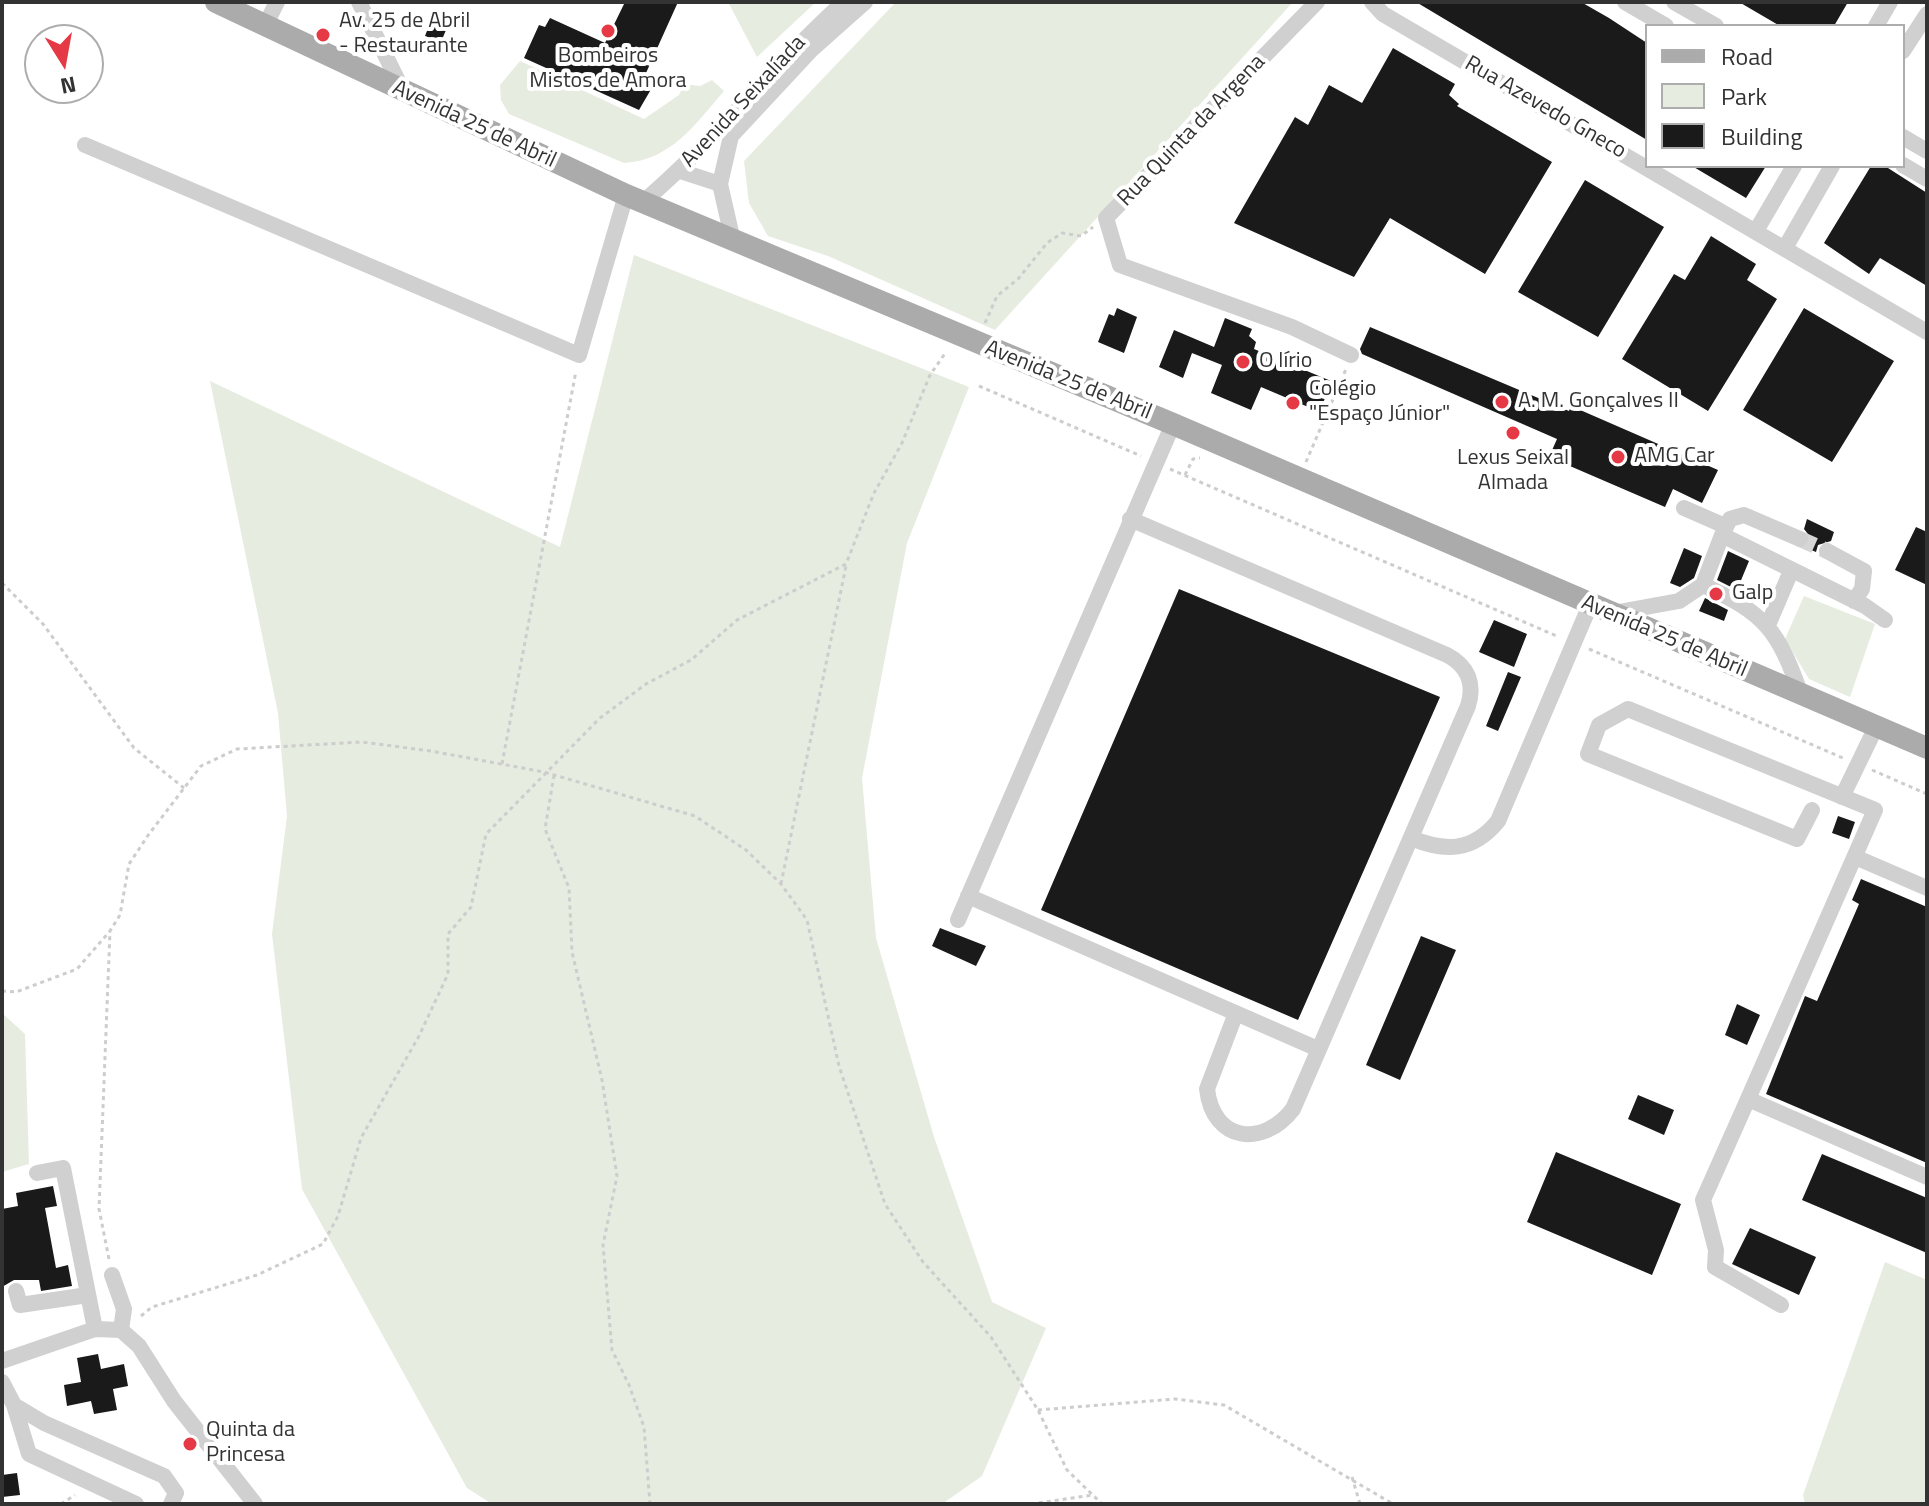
<!DOCTYPE html>
<html>
<head>
<meta charset="utf-8">
<style>
	body { margin:0 }
	#map { position:relative; width:1929px; height:1506px; overflow:hidden; background:#fff; font-family:"Titillium Web",sans-serif }
	canvas { display:block }
	.frame { position:absolute; inset:0; border:4px solid #333; pointer-events:none }
	.legend { position:absolute; left:1645px; top:24px; width:260px; height:144px; box-sizing:border-box; background:#fff; border:2px solid #adadad; margin:0; padding:10px 14px; list-style:none; font-size:24px; color:#333 }
	.legend li { display:flex; align-items:center; gap:16px; height:40px }
	.legend b { width:40px; border:2px solid #adadad }
	.north { position:absolute; left:24px; top:24px; width:80px; height:80px; box-sizing:border-box; background:#fff; border:2px solid #adadad; border-radius:50%; rotate:169deg; font-size:22px; font-weight:700; line-height:32px; text-align:center; color:#333 }
	.north::after { content:''; display:block; margin:auto; width:28px; height:36px; background:#e63946; clip-path:polygon(50% 0,100% 100%,50% 72%,0 100%) }
</style>
</head>
<body>
<div id="map">
<canvas width="1929" height="1506"></canvas>
<div class="frame"></div>
<ul class="legend">
<li><b style="height:10px;background:#ababab"></b>Road</li>
<li><b style="height:22px;background:#e6ecdf"></b>Park</li>
<li><b style="height:22px;background:#1a1a1a"></b>Building</li>
</ul>
<div class="north">N</div>
</div>
<script>
const g = document.querySelector('canvas').getContext('2d');
g.lineJoin = 'round';
function paint(path, color) { g.fillStyle = color; g.fill(path, 'evenodd'); }
function strokePath(path, color, width, dash) { g.strokeStyle = color; g.lineWidth = width; g.lineCap = dash ? 'butt' : 'round'; g.setLineDash(dash || []); g.stroke(path); }
function label(font, color, halo, rows, align = 'center') {
  g.font = font + ' "Titillium Web",sans-serif'; g.lineWidth = 8; g.setLineDash([]); g.textBaseline = 'middle'; g.strokeStyle = halo; g.fillStyle = color; for (const [text, x, y, turn = 0] of rows) {
    g.save(); g.translate(x, y); g.rotate((+turn || 0) * Math.PI / 180); g.textAlign = isNaN(turn) ? turn : align; if (halo) g.strokeText(text, 0, 0); g.fillText(text, 0, 0); g.restore();
  }
}
paint(new Path2D(`
	M728,2h88l-59,55z
	M896,2h397l-298,328 -167,-74 -60,-20 -19,-33 -5,-42z
	M520,61l124,58 35,-24 5,-11 16,2 12,-6 12,11c-29,33 -52,69 -100,72l-115,-49 -8,-14 -1,-15z
	M634,255l335,132 -62,156 -45,235 14,160 58,199 58,165 54,26 -64,148 -40,28h-450l-25,-16 -165,-299 -30,-255 15,-118 -9,-103 -68,-332 350,166z
	M1804,596l71,28 -25,73 -41,-18 -24,-40z
	M2,1013l23,21 4,130 -27,8z
	M1885,1262l42,18v224h-122l-2,-9z`), '#e6ecdf');
paint(new Path2D(`
	M625,2h53l-32,71 11,6 -18,31 -115,-52 15,-33 6,2 5,-9 55,25z
	M1416,2h165l28,16 38,25v97z
	M1739,2h109l-14,24h-54z
	M430,23l16,7 -5,12 -16,-6z
	M1393,48l62,36 -6,11 10,9 -2,2 95,56 -67,112 -95,-56 -36,59 -120,-54 61,-106 13,8 21,-40 33,18z
	M1692,166h74l-20,32z
	M1871,166l17,2 39,25v93l-47,-28 -11,16 -45,-31z
	M1585,180l79,47 -66,110 -80,-45z
	M1711,236l45,28 -9,16 30,19 -69,112 -86,-52 52,-85 11,6z
	M1117,308l20,9 -13,36 -26,-11 11,-28 5,2z
	M1804,308l90,53 -62,101 -89,-52z
	M1225,318l27,11 -3,7 7,6 -2,7 77,32 -11,31 -59,-25 -10,23 -40,-17 11,-28 -30,-12 -9,25 -24,-11 15,-37 40,17z
	M1370,327l199,84 2,-5 147,64 -16,33 -29,-14 -8,18 -116,-50 8,-18 -195,-85 -2,-5z
	M1807,519l27,13 -3,9 -13,4 -2,7 -10,-4 5,-10 -7,-9z
	M1916,527l11,5v53l-32,-15z
	M1684,548l18,8 -8,22 -14,9 -10,-4z
	M1728,551l21,10 -12,29 -20,-10z
	M1179,589l261,108 -142,323 -257,-110z
	M1705,598l23,12 -4,11 -25,-10z
	M1494,620l33,14 -13,33 -35,-15z
	M1508,672l13,5 -23,54 -12,-5z
	M1838,816l17,6 -6,17 -17,-6z
	M1861,879l66,28v256l-161,-69 39,-98 12,5 42,-97 -7,-4z
	M940,928l46,18 -10,20 -44,-20z
	M1421,936l35,14 -56,130 -34,-15z
	M1737,1004l23,11 -13,30 -22,-10z
	M1638,1095l36,15 -10,25 -36,-16z
	M1556,1152l125,52 -29,71 -125,-53z
	M1822,1154l105,44v55l-125,-53z
	M53,1186l4,20 -12,2 11,60 12,-3 4,21 -31,5 -2,-11h-25l-12,7v-78l16,-3 -2,-13z
	M1750,1228l66,29 -17,38 -67,-31z
	M98,1354l3,15 23,-5 4,22 -15,3 4,21 -23,4 -3,-13 -24,5 -3,-21 17,-3 -4,-24z
	M17,1473l3,22 -18,2v-22z`), '#1a1a1a');
strokePath(new Path2D(`
	M1800,539l27,12`), '#d6d6d6', 16, [16, 8]);
strokePath(new Path2D(`
	M985,323l12,-27 21,-17 29,-36 15,-10 19,3 12,-9
	M979,386l162,70
	M1306,462l40,-93
	M1170,469l389,168
	M1185,475l8,-16 7,-1
	M2,583l41,41 91,124 50,40
	M1589,649l254,109
	M502,764l74,-393
	M1872,770l55,24
	M554,775l-9,54 24,59 3,64 30,128 15,96 -14,69 9,105 17,35 15,42 6,77
	M781,884l65,-318
	M2,991l14,1 61,-23 33,-38
	M109,1259l-10,-50 11,-278 10,-16 9,-51 20,-30 52,-68 36,-17 125,-7 69,9 113,21 151,44 51,34 35,34 26,36 32,146 46,138 38,58 68,75 47,73 29,60 35,34
	M141,1316l11,-9 105,-32 66,-31 15,-28 23,-78 58,-102 29,-62v-40l23,-27 15,-73 114,-116 46,-34 45,-24 46,-40 109,-56 28,-71 28,-50 28,-68 16,-23
	M1038,1410l137,-11 49,6 169,99
	M1352,1477l8,27
	M61,1504l14,-9
	M1031,1504l62,-9`), '#cdcdcd', 3, [4, 4]);
strokePath(new Path2D(`
	M359,2l45,91
	M1317,2l-211,216 14,47 172,62 59,28
	M1372,2l11,12 544,318
	M1625,2l41,24
	M1674,2l42,24
	M265,26l12,-24
	M1876,26l14,-24
	M1903,51l24,-37
	M1903,137l24,14
	M85,145l494,210 47,-160
	M1903,165l24,14
	M680,171l40,13
	M643,202c72,-61 130,-137 201,-200
	M1756,231l38,-65
	M733,241l-13,-57 11,-48 80,-86 54,-48
	M1785,248l47,-82
	M1684,508l41,18
	M1130,519l317,136c21,11 28,29 21,51l-175,403c-30,39 -80,33 -86,-20l29,-76
	M1722,535l8,-16 14,-4 56,24
	M1827,551l37,20 -2,18 -8,12
	M1703,585l19,-50 143,71 20,14
	M1613,613l66,-12 24,-16c63,29 75,45 98,110
	M1768,625l23,-54
	M1842,797l34,-70
	M1812,810l-15,29 -209,-85 11,-29 29,-16 247,101 -127,289 179,78
	M1411,838c34,14 62,14 87,-17l92,-216
	M1855,857l72,31
	M968,896l350,153
	M958,920l215,-496
	M1748,1099l-45,101 13,50 -1,17 66,38
	M37,1173l26,-5 32,161
	M112,1275l12,34 -3,21
	M16,1291l4,14 68,-10
	M2,1361l93,-32 26,1 18,16 35,55 81,103
	M2,1382l12,23 15,49 107,50
	M14,1405l30,18 120,53 12,17 -5,11`), '#d0d0d0', 16);
strokePath(new Path2D(`
	M216,2l410,193 547,229 754,324`), '#ababab', 22);
for (const [x, y, r, color] of [
	[608,31,8,"#e63946"],
	[323,35,8,"#e63946"],
	[1243,362,8,"#e63946"],
	[1502,402,8,"#e63946"],
	[1293,403,8,"#e63946"],
	[1513,433,8,"#e63946"],
	[1618,457,8,"#e63946"],
	[1716,594,8,"#e63946"],
	[190,1444,8,"#e63946"]
]) { const dot = new Path2D(); dot.arc(x, y, r, 0, 2 * Math.PI); g.fillStyle = color; g.fill(dot); strokePath(dot, '#fff', 3); }
label('22px', '#333', '#fff', [
	["Av. 25 de Abril",339,22],
	["- Restaurante",339,47],
	["Bombeiros",608,57,"center"],
	["Mistos de Amora",608,82,"center"],
	["O lírio",1259,362],
	["Colégio",1309,390],
	["\"Espaço Júnior\"",1309,415],
	["A. M. Gonçalves II",1518,402],
	["AMG Car",1634,457],
	["Lexus Seixal",1513,459,"center"],
	["Almada",1513,484,"center"],
	["Galp",1732,594],
	["Quinta da",206,1431],
	["Princesa",206,1456]
], 'left');
label('22px', '#333', '#fff', [
	["Avenida Seixalíada",744,102,-47],
	["Rua Azevedo Gneco",1545,108,30],
	["Avenida 25 de Abril",474,125,25],
	["Rua Quinta da Argena",1192,131,-46],
	["Avenida 25 de Abril",1068,381,22],
	["Avenida 25 de Abril",1664,637,23]
]);
</script>
</body>
</html>
